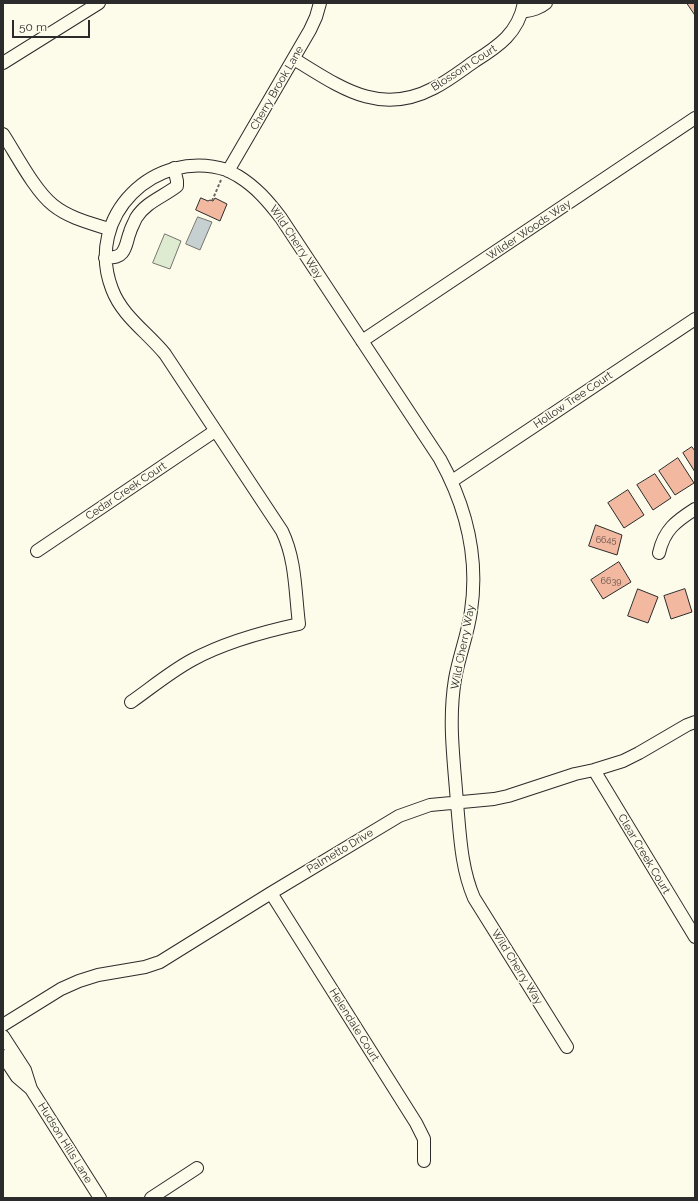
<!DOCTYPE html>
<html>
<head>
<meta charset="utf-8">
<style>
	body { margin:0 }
	#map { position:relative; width:698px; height:1201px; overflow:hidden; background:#fdfbea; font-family:Raleway,sans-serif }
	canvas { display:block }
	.frame { position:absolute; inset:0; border:4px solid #2b2b2b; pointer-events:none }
	.scale { position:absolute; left:12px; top:20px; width:78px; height:18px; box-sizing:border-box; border:2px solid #2b2b2b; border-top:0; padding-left:5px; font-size:12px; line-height:14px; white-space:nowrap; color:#2b2b2b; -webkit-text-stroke:3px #fdfbea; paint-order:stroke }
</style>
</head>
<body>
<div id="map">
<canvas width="698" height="1201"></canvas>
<div class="frame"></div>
<div class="scale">50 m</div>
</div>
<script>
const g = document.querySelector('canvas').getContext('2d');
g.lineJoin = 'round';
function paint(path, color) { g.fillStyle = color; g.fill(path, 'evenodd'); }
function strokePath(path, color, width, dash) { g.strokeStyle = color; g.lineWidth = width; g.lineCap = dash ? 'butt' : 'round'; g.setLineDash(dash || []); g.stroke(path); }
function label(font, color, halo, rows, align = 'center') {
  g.font = font + ' Raleway,sans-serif'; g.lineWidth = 3; g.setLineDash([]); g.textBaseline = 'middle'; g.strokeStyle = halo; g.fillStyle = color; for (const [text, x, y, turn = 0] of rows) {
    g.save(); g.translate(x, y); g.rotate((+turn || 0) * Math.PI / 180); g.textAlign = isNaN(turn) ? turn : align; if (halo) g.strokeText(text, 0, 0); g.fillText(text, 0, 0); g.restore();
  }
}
const green = new Path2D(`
	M165,234l16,7 -11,28 -17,-6z`);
paint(green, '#deebd1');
strokePath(green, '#74746e', 1);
const water = new Path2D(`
	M198,217l14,5 -12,28 -14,-6z`);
paint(water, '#c7d0d0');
strokePath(water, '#74746e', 1);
const building = new Path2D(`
	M687,3h8v12z
	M201,198l7,3 2,-1 3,1 2,-3 12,6 -7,17 -24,-11z
	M692,447l3,4v21l-12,-19z
	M678,458l16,25 -19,12 -16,-24z
	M655,474l16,24 -18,12 -16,-25z
	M628,490l16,25 -20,13 -16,-25z
	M596,525l26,10 -5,20 -28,-9z
	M619,562l12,20 -28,17 -12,-19z
	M638,589l20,8 -10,26 -20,-7z
	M685,589l7,23 -21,7 -7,-23z`);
paint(building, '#f2b8a0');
strokePath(building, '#2b2b2b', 1);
const minor = new Path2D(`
	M522,12c9,-2 17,-3 24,-9
	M294,59c46,28 85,58 140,29 14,-7 28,-18 41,-27 24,-15 43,-28 49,-58
	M3,63l96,-60
	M3,134c13,20 32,57 50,71 16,13 37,18 56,24
	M228,171l82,-141 6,-13 4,-14
	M105,258c7,-1 13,0 17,-5 5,-6 5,-14 8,-21 1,-4 4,-9 6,-14 10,-16 27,-21 41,-32v-5l-3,-13
	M362,341l333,-223
	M452,481l243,-162
	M37,551l178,-120
	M659,553c5,-23 17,-32 36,-44
	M131,702c20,-14 39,-30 61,-42 33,-18 70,-28 107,-36 -4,-32 -3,-64 -17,-93l-117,-177c-18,-22 -43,-38 -53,-65 -28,-73 43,-142 115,-119 4,2 7,4 11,6 18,11 30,25 43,42l159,241c26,47 39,98 31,152 -3,23 -12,45 -16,68 -7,43 -1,81 2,124 3,32 4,65 17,95l93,149
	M594,770l101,167
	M271,893l145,230 8,16v22
	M3,1025l58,-36 18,-8 19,-6 47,-8 15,-5 111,-69 128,-77 31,-11 64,-6 14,-3 67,-22 19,-4 29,-9 16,-8 48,-28 8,-3
	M3,1036l22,34 6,19 69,109
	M3,1056l14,21 14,12
	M151,1198l46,-30`);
strokePath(minor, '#2b2b2b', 14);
strokePath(new Path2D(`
	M212,201l9,-21`), '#6a6964', 2, [3, 2]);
strokePath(minor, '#fdfbea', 12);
label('9px', '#5d4e48', null, [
	["6645",606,540],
	["6639",611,581]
]);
label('11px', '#2b2b2b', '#fdfbea', [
	["Blossom Court",464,68,-33],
	["Cherry Brook Lane",277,88,-60],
	["Wilder Woods Way",529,230,-34],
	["Wild Cherry Way",296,242,56],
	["Hollow Tree Court",573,400,-34],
	["Cedar Creek Court",126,491,-34],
	["Wild Cherry Way",463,647,-79],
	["Palmetto Drive",340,851,-31],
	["Clear Creek Court",644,854,59],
	["Wild Cherry Way",517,967,58],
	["Helendale Court",354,1025,58],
	["Hudson Hills Lane",65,1143,58]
]);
</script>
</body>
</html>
